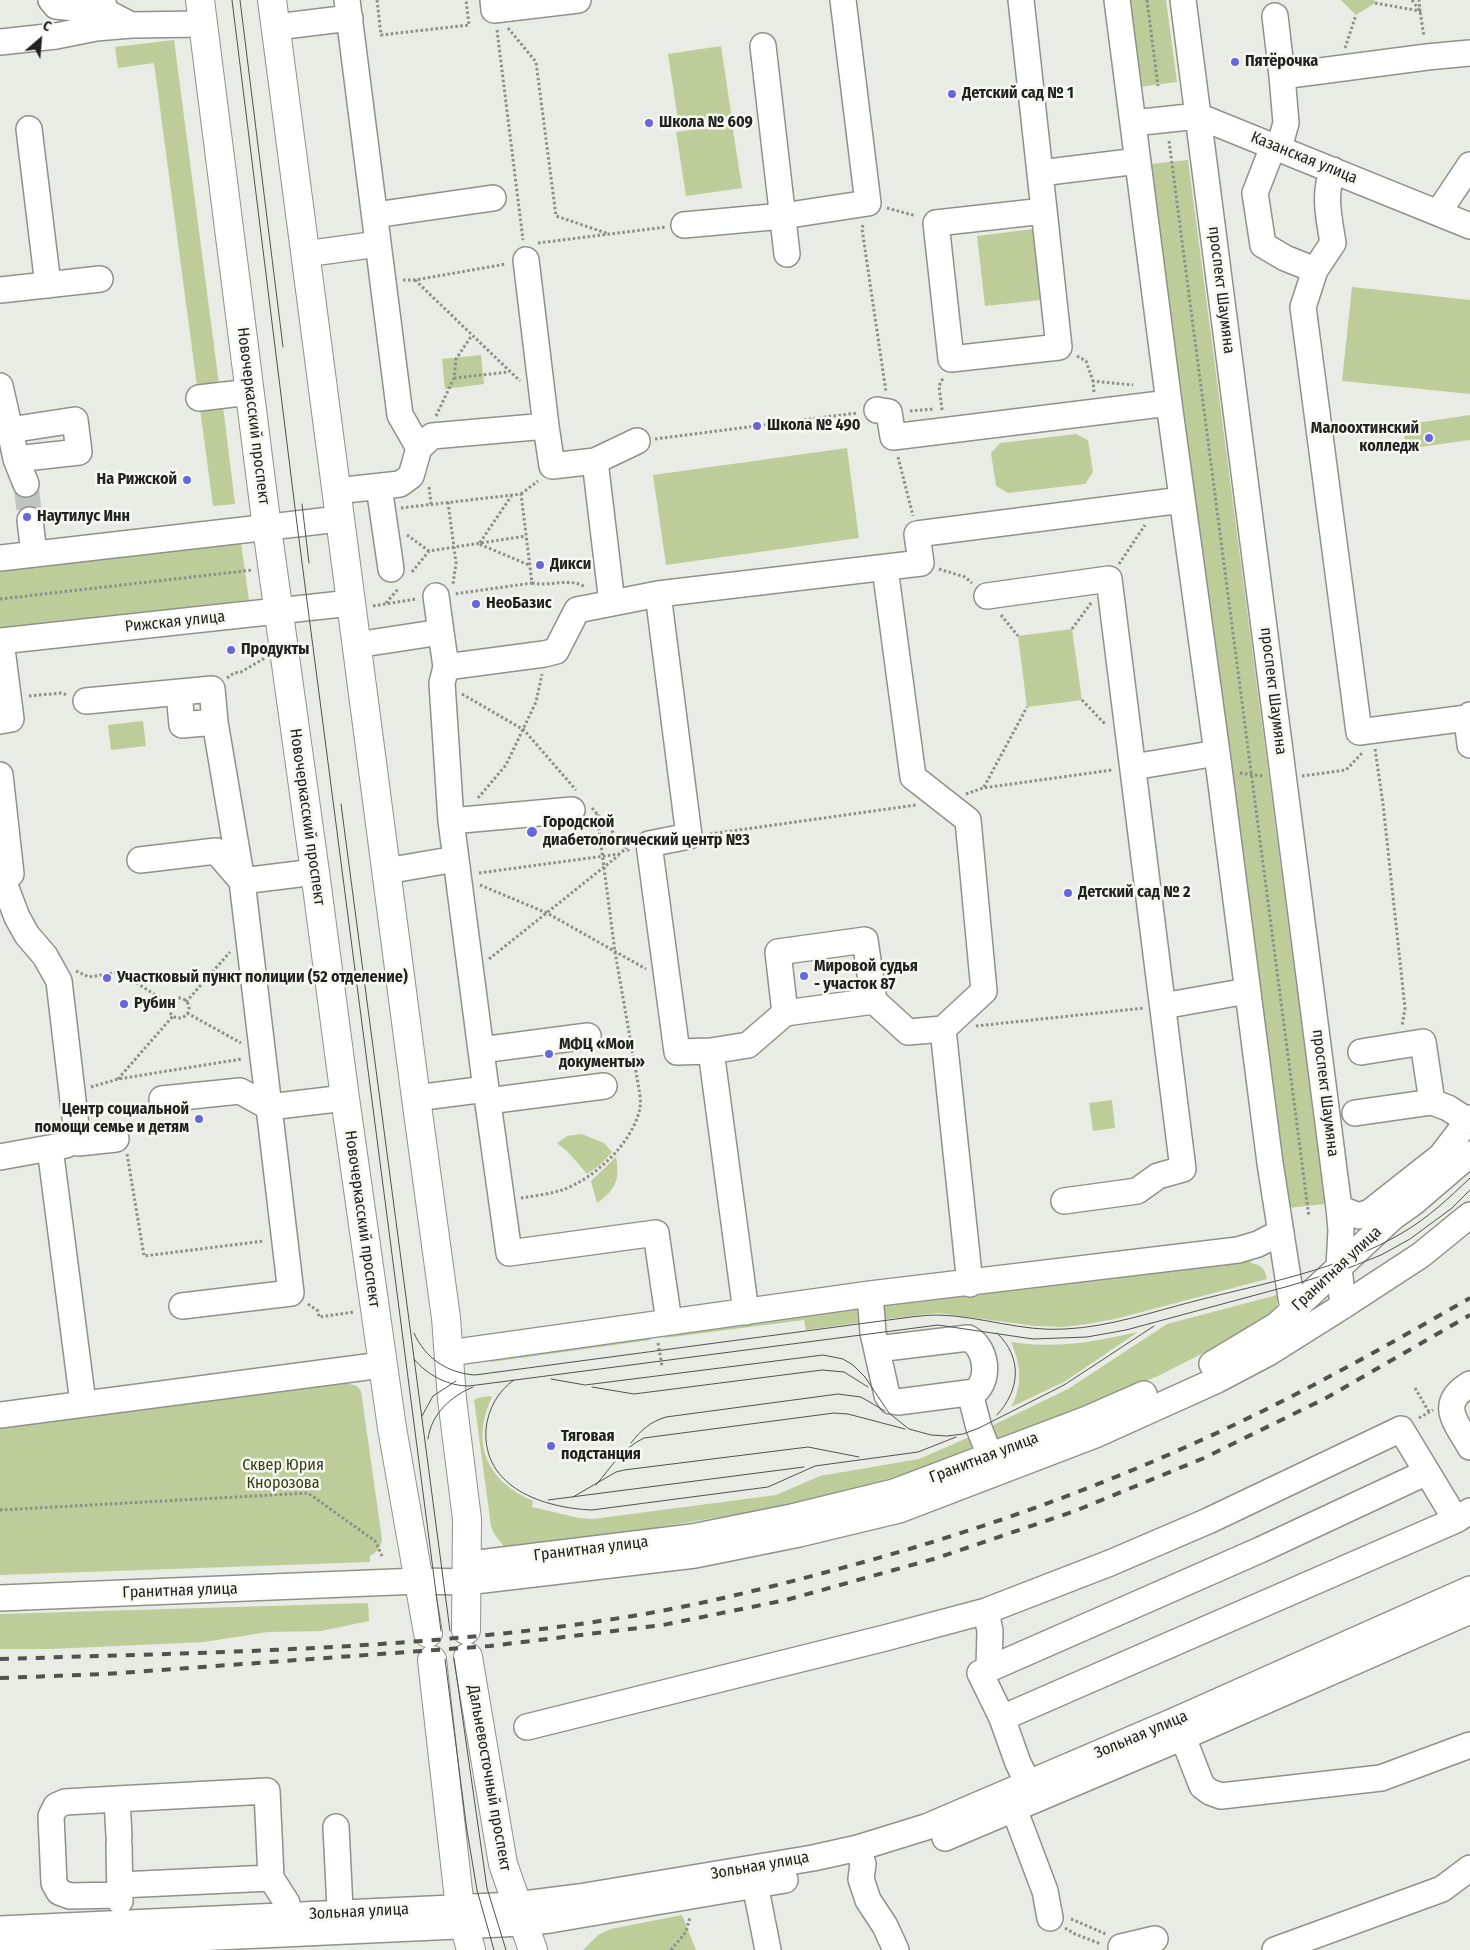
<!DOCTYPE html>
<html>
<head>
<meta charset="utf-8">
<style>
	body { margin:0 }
	#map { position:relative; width:1470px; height:1950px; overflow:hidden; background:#e9ece4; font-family:"Fira Sans Condensed",sans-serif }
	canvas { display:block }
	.north { position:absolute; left:15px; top:15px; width:50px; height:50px; -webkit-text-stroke:4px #f7f9f1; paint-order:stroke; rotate:27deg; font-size:14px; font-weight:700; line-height:20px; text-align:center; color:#21221f }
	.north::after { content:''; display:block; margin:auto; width:18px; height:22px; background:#21221f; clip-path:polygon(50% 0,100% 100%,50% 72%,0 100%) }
</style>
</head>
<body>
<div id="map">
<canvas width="1470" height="1950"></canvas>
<div class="north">С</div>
</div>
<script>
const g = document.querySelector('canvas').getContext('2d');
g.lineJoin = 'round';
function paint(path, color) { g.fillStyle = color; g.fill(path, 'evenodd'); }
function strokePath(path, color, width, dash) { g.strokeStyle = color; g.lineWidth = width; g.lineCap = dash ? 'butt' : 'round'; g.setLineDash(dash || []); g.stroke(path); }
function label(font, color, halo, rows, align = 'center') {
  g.font = font + ' "Fira Sans Condensed",sans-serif'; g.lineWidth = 5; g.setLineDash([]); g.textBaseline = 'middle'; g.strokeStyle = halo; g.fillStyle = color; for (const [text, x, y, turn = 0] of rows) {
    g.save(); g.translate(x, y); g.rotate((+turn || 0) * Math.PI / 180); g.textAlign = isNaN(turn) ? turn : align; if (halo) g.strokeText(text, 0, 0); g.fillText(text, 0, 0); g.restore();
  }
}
paint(new Path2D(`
	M1128,0h38l11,82 -38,5z
	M1341,0h33l1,3 -19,12z
	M174,40l45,344 -22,2 -43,-323 -36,5 -3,-21z
	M721,46l11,73 -53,8 -11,-73z
	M732,124l10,64 -56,8 -10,-64z
	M1188,160l137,1044 -37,4 -137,-1044z
	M1033,229l8,71 -56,6 -8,-70z
	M1352,287l118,13v94l-128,-13z
	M481,355l3,29 -39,5 -3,-30z
	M223,406l12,98 -22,2 -13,-97z
	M1470,415v25l-64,9 -3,-24z
	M1076,434l12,6 5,32 -8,12 -77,9 -12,-7 -5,-33 9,-10z
	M847,448l12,90 -193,27 -13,-90z
	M241,543l8,57 -249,29v-60z
	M1072,629l10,71 -55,7 -9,-71z
	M143,721l3,25 -35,4 -3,-25z
	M1112,1100l3,28 -22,3 -4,-28z
	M582,1134l22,9 8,9 -12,13 -13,9 -19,-22 -11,-9 10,-7z
	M616,1157c4,23 0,32 -19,46l-6,-22z
	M1250,1256l1,7c10,2 14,5 16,16l-152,40 -28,5 -23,3 -29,-1 -97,-13 -59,7 -1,-21z
	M1277,1295v11l-7,13 -112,57 -160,65 -11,-13 81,-39 99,-65z
	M858,1302l6,20 -58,8 -2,-10 -139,18 -2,-10z
	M649,1330l2,10 -160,22 -2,-10z
	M1138,1332l-74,50 -53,25c12,-22 10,-42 0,-65 47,7 81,0 127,-10z
	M345,1376l1,7 11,3 4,5 21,148c-1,9 -5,13 -12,17v6l-370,13v-152z
	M490,1396l2,1c-22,47 -5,84 41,104l-1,6 47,11 14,1 183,-24 44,-19 99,-17 55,-24 1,15c-57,19 -115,40 -174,52 -98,20 -197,33 -296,48 -2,-9 -11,-12 -14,-24l-17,-126 4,-2z
	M368,1603l1,18 -48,10 -53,1 -64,10 -153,7h-51v-35z
	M682,1915l14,35h-113l15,-15 13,-6z`), '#bdcd9a');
strokePath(new Path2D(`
	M26,484l4,36`), '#c1c4bd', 25, [25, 12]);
const minor = new Path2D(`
	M51,0l5,6 48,5
	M103,0l1,11 27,14 72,-1
	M347,0l53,415 19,33
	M493,0l1,10 84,-10
	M1021,0l38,347 -108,12 -15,-136 108,-12
	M1117,0l52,403 48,350 53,410 23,147
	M1183,0l156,1208 2,22 -2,37 4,39
	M1275,16l7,60 145,-19 43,-4
	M276,27l74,-9
	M0,42l56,-6 40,-8 35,-3
	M763,46l24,208
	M1133,123l65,-7 272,110
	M29,129l19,156
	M1279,148l7,-25 -4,-47
	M1269,157l-14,36 8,52 22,13 30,12
	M1333,170c-10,24 -4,48 0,73l-18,27 -12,37 56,425 108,-14 3,-3
	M1040,173l98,-12
	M1438,213l32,-48
	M375,215l118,-17
	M684,225l99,-9 85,-13 -25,-203
	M305,254l73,-10
	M526,260l20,166
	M0,290l100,-11
	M0,386l10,44
	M199,398l51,-6
	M877,410l12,2 4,25 276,-34
	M16,459l-6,-29 65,-10 4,32 -63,7 10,25
	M595,461l42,-20
	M379,487l12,82
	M336,491l64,-7 11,-8 8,-28 13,-12 114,-10 6,40 43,-5 17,142
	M30,520l4,34
	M0,558l339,-39
	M658,594l263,-31 -4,-29 265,-34
	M436,596l5,36
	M987,596l122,-17 74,590 -25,7 -21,15 -73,10
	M0,641l351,-38
	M356,645l85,-13 5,35 98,-13 12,-3 21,-41 81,-16 31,242 -40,8 28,208 34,-1 37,-6 37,-32 -7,-61 87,-12 9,61 34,31 35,-3 41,-38 -16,-171 -55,-43 -28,-209
	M446,667l-4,16 9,138 35,268
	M179,693l3,32 33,-3
	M86,701l126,-12 3,33 27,159
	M1467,718l3,27
	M0,721l11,-2 -10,-78
	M1133,767l84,-14
	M0,775l11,99 -11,2
	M451,821l121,-11
	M140,860l76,-9 26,30
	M386,871l70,-12
	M315,872l-73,9 27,226 76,-9
	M1,875l16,42 10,18 18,21 14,25 19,162 38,-4
	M1163,1006l84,-15
	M785,1013l89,-12
	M943,1029l27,255
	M481,1050l107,-14
	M711,1051l35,261
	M1361,1052l62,-10 9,60
	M416,1098l70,-9 23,164 147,-20 13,89
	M162,1099l78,-8 29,16 22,186 -109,13
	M488,1101l116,-15
	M1355,1113l77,-11 16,6 20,13
	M50,1148l33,255
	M0,1157l66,-12
	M1339,1208l20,8 11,-4 71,-56 29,-38
	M870,1294l3,39 14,62 4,6 7,1 77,-10c16,-14 11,-45 -7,-54l-91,11
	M449,1353l421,-59 368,-44 20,-6 23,-12
	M1212,1364l65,-39 116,-108 21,-15 56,-48
	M1470,1384c-33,20 -14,38 0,63
	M970,1393l9,35 11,28
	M0,1415l382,-50
	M479,1563l213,-26 100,-20 102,-25 193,-73 57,-25
	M0,1598l419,-17 47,1 229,-27 104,-21 100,-24 196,-75 122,-55 53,-28 73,-46 78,-51 49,-40
	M986,1611l4,20 -1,37
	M1002,1718l454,-198 14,-9
	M1177,1722l25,64 8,6 11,4 160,-18 89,-33
	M527,1727l358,-89 101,-27 124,-48 98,-42 193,-92 55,91
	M1005,1794l14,28 26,69 5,27
	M1035,1797l-17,-34 -16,-45 -22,-45 280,-123 167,-78
	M117,1799l-52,3 -9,4 -5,10 3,67 5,9 11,4 50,-1
	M336,1827l5,102
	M119,1836l-2,-37 150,-8 4,87 16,25 3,27
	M945,1838l238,-101 287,-126
	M119,1844l1,57
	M858,1848l5,16 -2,15 7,21 17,26 11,24
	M752,1869l16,81
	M120,1885l151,-7
	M0,1929l516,-24 63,-8 234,-39 45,-10 68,-21 250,-107 294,-131
	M0,1947l522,-24 28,-3 235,-40
	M1121,1947l34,-8
	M1275,1950l167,-61 28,-21`);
const major = new Path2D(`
	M200,0l67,528 48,344 30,226 47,330 36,205
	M272,0l144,1098 30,220 6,81 15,120 -1,111
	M468,1657l35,207 30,86
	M432,1660l28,248 11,42`);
strokePath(minor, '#8f928a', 28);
strokePath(major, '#8f928a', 30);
strokePath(new Path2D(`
	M377,0l4,35 88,-10 -3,-25
	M1147,0l11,86
	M1412,0l8,11 4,26
	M1375,3l45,8 -1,-11
	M508,28l28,34 20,154 53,18
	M497,30l26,210
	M1345,48l11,-33
	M1169,141l140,1076
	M887,208l29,8
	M863,225l-1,4 24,163
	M538,243l128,-16
	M403,280h12l91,-16
	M415,280l105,101
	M1077,356l9,5 7,20
	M454,378l55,-6
	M1094,392l-1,-11 40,4
	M942,410l-3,-24 4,-8
	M910,411l24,-2
	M436,416l18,-38 2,-19 16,-24
	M655,439l202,-26
	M898,457l15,59
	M429,487l2,17
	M521,494l17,-13
	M512,495l-33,49 50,21
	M448,502l8,61 -3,21
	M401,508l120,-14 11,89 -78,11
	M407,535l22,16
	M1119,564l26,-39
	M939,569l26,8 7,6
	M412,572l17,-21 97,-15
	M532,583c19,4 37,-6 53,4
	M0,599l253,-29
	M386,603l12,-14
	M373,606l43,-7
	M1001,615l17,21
	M1072,629l19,-26
	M227,678l7,-5 7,-1 24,-14
	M462,694l62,36 52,60
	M29,696l32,-3 6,2
	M1082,700l24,25
	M1375,749l8,55 22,204 -3,18
	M1240,773l23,3
	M1302,776l44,-6 17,-18
	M984,787l43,-80
	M966,794l17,-6 129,-18
	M478,798l28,-33 30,-63 6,-28
	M592,808l37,43
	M710,834l206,-29
	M479,873l140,-19 8,-6
	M480,885l67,28 99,56
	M489,959l130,-104
	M76,971l13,6 30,-5 51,32
	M169 1008a10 10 0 1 1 20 0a10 10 0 1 1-20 0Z
	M186,1002l44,-50
	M187,1013l54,30
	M976,1026l168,-18
	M118,1079l55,-63
	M91,1087l27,-8 124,-20
	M127,1154l17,102 120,-15
	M521,1198c13,-2 28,-4 41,-8 32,-11 71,-47 78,-82 1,-5 0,-13 -1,-19l-24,-137 -18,-138
	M308,1304l10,7 1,6 35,-5
	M658,1343l4,23
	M1415,1388l14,24
	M1419,1418l14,-8
	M0,1510l308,-17 67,48 8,17
	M1071,1919l35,15
	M1065,1928l10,6 26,10
	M671,1950l15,-18 4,-15`), '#8c8e88', 3, [2.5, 2.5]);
strokePath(minor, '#fff', 25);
strokePath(major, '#fff', 28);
strokePath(new Path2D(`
	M232,0l65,524 144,1107
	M240,0l43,347
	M302,504l7,59
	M341,804l109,827
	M414,1333c11,25 33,40 61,42l436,-58c9,-1 18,-2 27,-2 43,1 84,17 127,14 44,-2 87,-17 130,-28 70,-18 144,-31 207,-68 26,-15 47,-35 68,-55
	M997,1333c26,25 23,57 0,82
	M414,1359c13,16 34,27 55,27l469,-61 95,14 54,-2 39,-7 163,-44 62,-19 30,-12 29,-16 42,-31 18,-18
	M551,1379l34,6 238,-30 20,4 10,6 12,12 24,36 20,16 22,6 16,1 16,-2 16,-6 85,-43 90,-59
	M514,1380c-16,11 -26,29 -28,49 -4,59 58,79 106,81l176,-23 47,-21 103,-14 38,-15
	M592,1387l42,7 188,-24 22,2 24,15
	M422,1416l11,-20 23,-15
	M428,1439c3,-25 23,-43 45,-52
	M631,1443c10,-13 19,-21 35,-26l172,-23 23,3 24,14
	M596,1485c15,-18 27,-37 48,-47l190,-25 14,1 57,15
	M573,1497l43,-25 8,-2 184,-23 51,10
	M548,1500l256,-33
	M454,1658l33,230 19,62
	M445,1659l22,172 10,59 17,60`), '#51524e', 1);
strokePath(new Path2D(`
	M0,1659c219,-7 446,-9 661,-48 63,-12 126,-28 188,-45 119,-32 236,-73 348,-124 94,-42 184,-93 273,-144
	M0,1678l106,-4 384,-28 173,-21 123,-25 151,-42 138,-47 129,-53 122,-60 144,-83`), '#51524e', 4, [9, 9]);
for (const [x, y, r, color] of [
	[1235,62,5,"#6865de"],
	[952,94,5,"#6865de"],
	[649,123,5,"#6865de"],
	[757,426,5,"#6865de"],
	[1429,438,5,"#6865de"],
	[187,480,5,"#6865de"],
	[27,517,5,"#6865de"],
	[540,565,5,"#6865de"],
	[476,604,5,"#6865de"],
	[231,650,5,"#6865de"],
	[532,832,6,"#6865de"],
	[1068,893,5,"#6865de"],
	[804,976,5,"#6865de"],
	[107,978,5,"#6865de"],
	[124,1004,5,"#6865de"],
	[549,1054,5,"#6865de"],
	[199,1119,5,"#6865de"],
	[551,1446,5,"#6865de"]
]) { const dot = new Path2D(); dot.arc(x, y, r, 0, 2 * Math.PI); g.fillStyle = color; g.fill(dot); strokePath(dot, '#f7f9f1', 2); }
label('bold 16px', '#21221f', '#f7f9f1', [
	["Пятёрочка",1245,62],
	["Детский сад № 1",962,94],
	["Школа № 609",659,123],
	["Школа № 490",767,426],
	["Малоохтинский",1419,429,"right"],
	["колледж",1419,447,"right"],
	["На Рижской",177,480,"right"],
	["Наутилус Инн",37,517],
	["Дикси",550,565],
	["НеоБазис",486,604],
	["Продукты",241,650],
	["Городской",543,823],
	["диабетологический центр №3",543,841],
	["Детский сад № 2",1078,893],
	["Мировой судья",814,967],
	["- участок 87",814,985],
	["Участковый пункт полиции (52 отделение)",117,978],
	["Рубин",134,1004],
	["МФЦ «Мои",559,1045],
	["документы»",559,1063],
	["Центр социальной",189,1110,"right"],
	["помощи семье и детям",189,1128,"right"],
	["Тяговая",561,1437],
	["подстанция",561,1455]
], 'left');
label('16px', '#21221f', '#f7f9f1', [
	["Казанская улица",1304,158,22],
	["проспект Шаумяна",1221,290,83],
	["Новочеркасский проспект",253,416,83],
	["Рижская улица",175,622,-6],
	["проспект Шаумяна",1273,691,83],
	["Новочеркасский проспект",307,817,82],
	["проспект Шаумяна",1325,1093,83],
	["Новочеркасский проспект",362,1219,82],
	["Гранитная улица",1337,1269,-43],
	["Гранитная улица",984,1458,-21],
	["Гранитная улица",591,1549,-7],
	["Гранитная улица",180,1591,-2],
	["Зольная улица",1141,1735,-23],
	["Дальневосточный проспект",489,1778,80],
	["Зольная улица",760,1866,-10],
	["Зольная улица",359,1912,-3]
]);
label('16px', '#333e13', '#f7f9f1', [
	["Сквер Юрия",283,1466],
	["Кнорозова",283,1484]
]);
</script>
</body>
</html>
